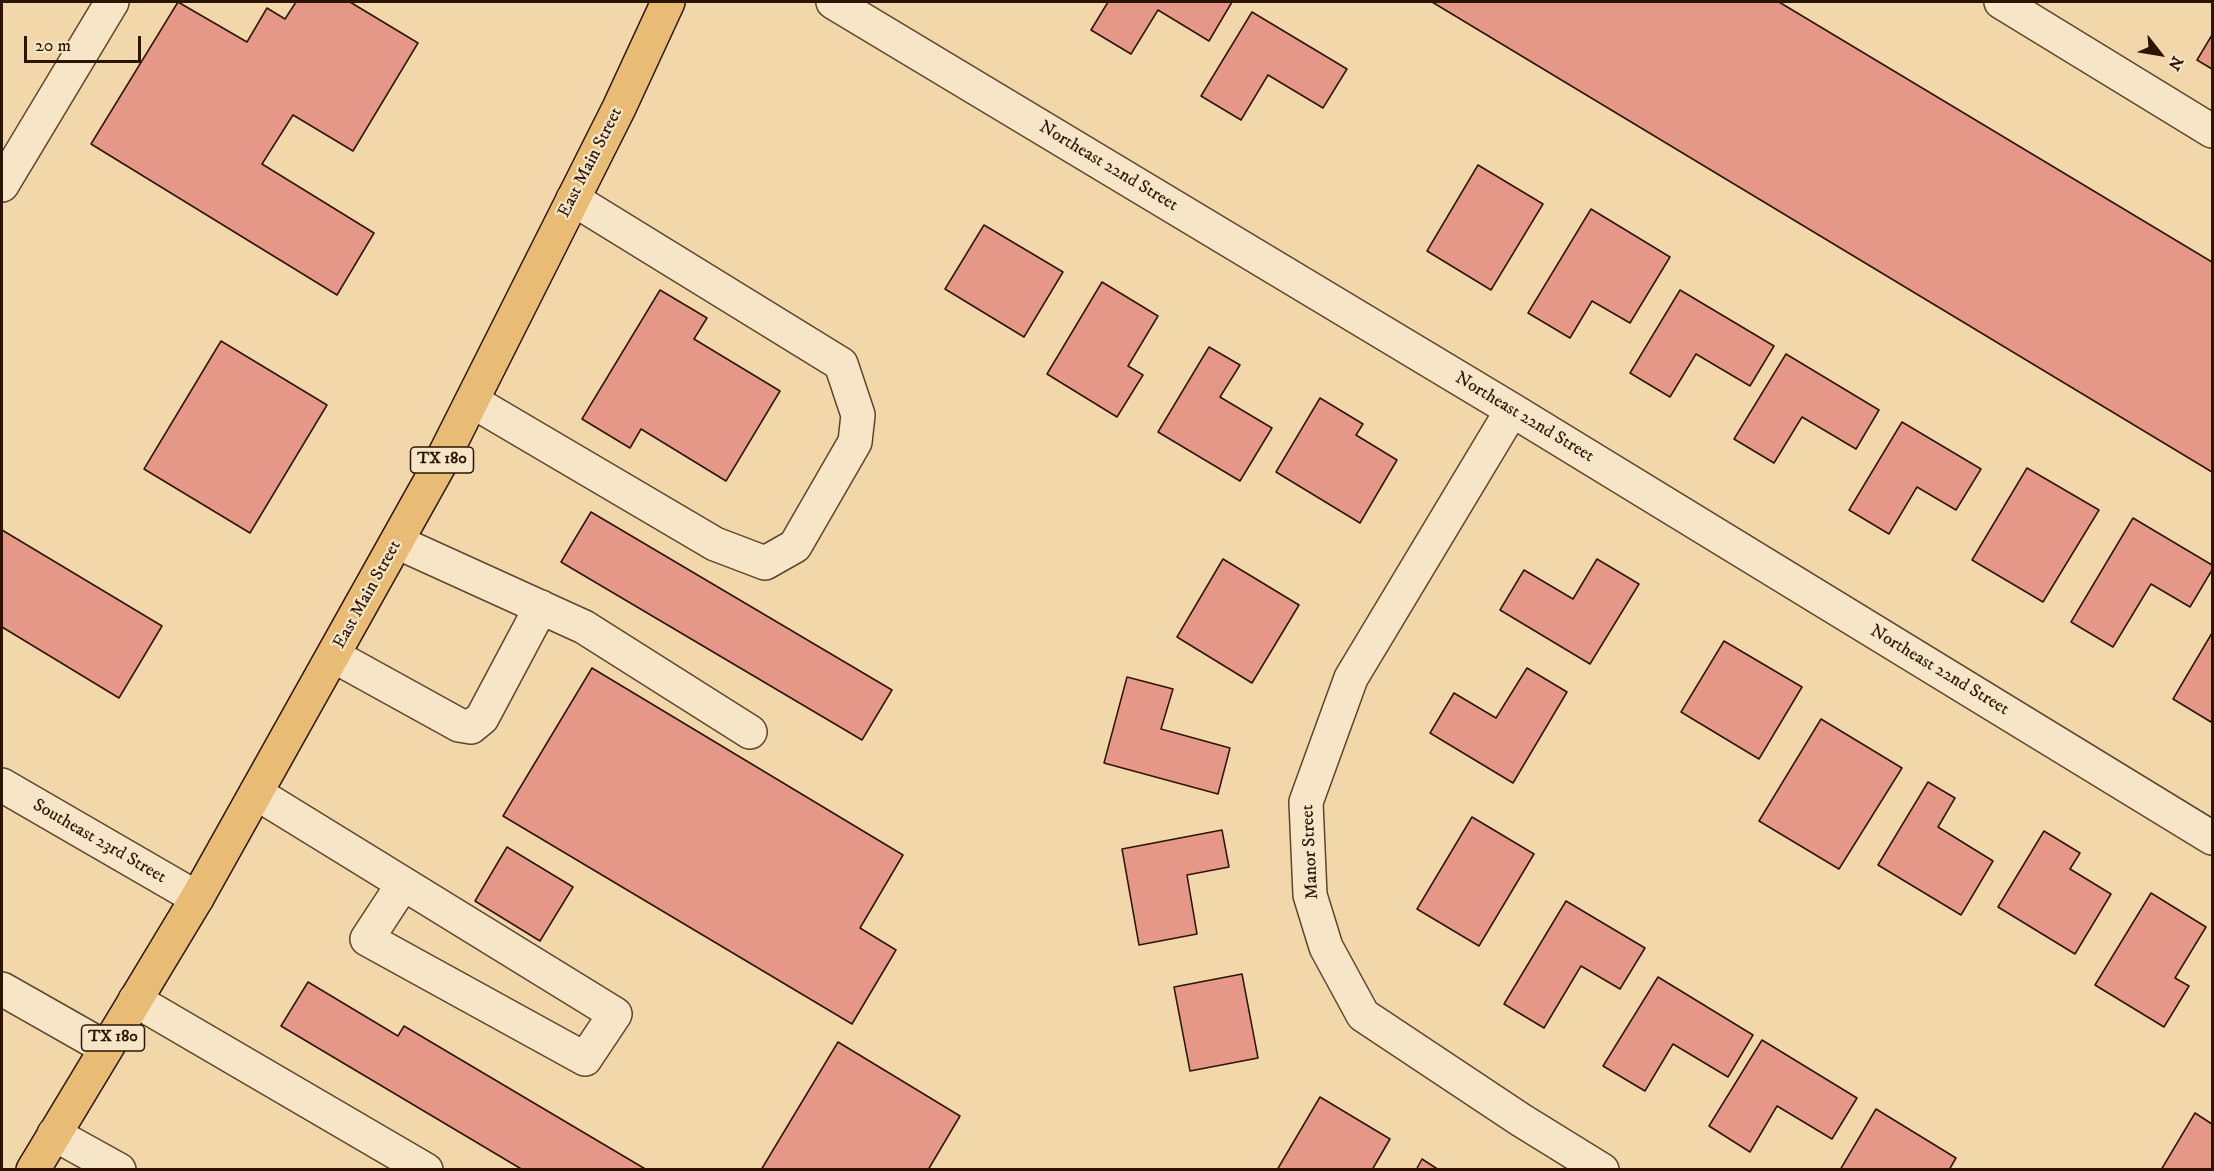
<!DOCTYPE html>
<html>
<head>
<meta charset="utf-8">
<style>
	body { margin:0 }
	#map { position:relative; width:2214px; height:1171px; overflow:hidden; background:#f2d7ab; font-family:"IM FELL DW Pica",serif }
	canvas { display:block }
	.frame { position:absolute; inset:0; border:3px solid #2b1400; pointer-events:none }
	.north { position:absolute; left:2130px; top:24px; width:60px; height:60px; -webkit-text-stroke:4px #f7e5c8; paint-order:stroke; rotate:121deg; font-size:16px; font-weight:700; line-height:24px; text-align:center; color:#2b1400 }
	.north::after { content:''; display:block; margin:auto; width:21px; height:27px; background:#2b1400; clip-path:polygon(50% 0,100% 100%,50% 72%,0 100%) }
	.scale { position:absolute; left:24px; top:36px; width:117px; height:27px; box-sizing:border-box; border:3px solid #2b1400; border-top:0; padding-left:8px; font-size:18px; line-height:21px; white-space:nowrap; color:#2b1400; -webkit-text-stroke:4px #f7e5c8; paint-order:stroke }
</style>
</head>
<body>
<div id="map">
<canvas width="2214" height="1171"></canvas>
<div class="frame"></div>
<div class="north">N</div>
<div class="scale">20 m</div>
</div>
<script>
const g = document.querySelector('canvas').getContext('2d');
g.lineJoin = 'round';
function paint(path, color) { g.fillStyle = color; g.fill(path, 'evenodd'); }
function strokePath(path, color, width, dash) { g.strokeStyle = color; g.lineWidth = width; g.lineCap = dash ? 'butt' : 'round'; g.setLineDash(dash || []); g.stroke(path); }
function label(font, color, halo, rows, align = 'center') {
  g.font = font + ' "IM FELL DW Pica",serif'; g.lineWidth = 4.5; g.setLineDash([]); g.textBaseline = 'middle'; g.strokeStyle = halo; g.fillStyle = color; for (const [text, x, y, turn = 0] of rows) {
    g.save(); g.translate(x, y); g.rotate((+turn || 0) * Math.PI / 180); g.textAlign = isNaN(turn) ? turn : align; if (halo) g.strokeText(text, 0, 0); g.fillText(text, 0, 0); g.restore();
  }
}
const building = new Path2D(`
	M178,2l69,40 20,-34 18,11 11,-17h54l68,41 -65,108 -60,-36 -31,49 112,69 -37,62 -246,-151z
	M1108,2h124l-23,39 -51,-31 -27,44 -40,-24z
	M1432,2h347l433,260v210z
	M1252,12l95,57 -24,39 -55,-33 -27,45 -40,-24z
	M2212,35v34l-15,-9z
	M1478,165l65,39 -52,86 -64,-39z
	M1591,209l79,48 -40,66 -38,-22 -22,37 -42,-25z
	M984,225l79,47 -39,65 -79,-48z
	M1102,282l56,34 -30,50 15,9 -26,42 -70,-43z
	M660,290l47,28 -13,21 86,52 -54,90 -85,-52 -11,19 -48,-29z
	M1680,290l94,56 -24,40 -54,-32 -26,43 -40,-24z
	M221,341l106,64 -77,128 -106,-64z
	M1209,347l31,18 -20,32 52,31 -32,53 -82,-49z
	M1786,354l93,56 -23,39 -54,-32 -28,46 -40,-24z
	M1320,398l43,26 -7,11 41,25 -37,63 -84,-51z
	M1902,422l79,47 -25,41 -39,-23 -28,47 -40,-24z
	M2027,468l72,42 -56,92 -71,-42z
	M591,512l301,178 -30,50 -301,-178z
	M2133,518l79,47v5l-22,37 -39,-23 -38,63 -42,-25z
	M2,530l160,96 -43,72 -117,-71z
	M1223,559l76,46 -47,78 -75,-46z
	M1597,559l42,25 -49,80 -90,-54 24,-40 49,29z
	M2212,633v86l-1,3 -38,-23z
	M1724,641l78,46 -43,72 -78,-47z
	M592,668l311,187 -43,73 36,22 -44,74 -349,-208z
	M1527,668l40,24 -54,91 -83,-50 24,-40 42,25z
	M1127,677l46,12 -12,40 69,19 -12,46 -114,-31z
	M1821,719l81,49 -63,101 -80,-48z
	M1928,782l27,16 -17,29 55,34 -32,54 -83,-50z
	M1472,817l62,37 -55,92 -62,-37z
	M1222,830l7,37 -42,8 10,59 -58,11 -17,-96z
	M2044,831l36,22 -10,16 41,25 -36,60 -77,-47z
	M507,847l66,40 -33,54 -65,-40z
	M2151,893l55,34 -31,51 14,8 -25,41 -69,-42z
	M1566,901l79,47 -25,41 -39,-23 -37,62 -40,-24z
	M1242,974l16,84 -68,13 -16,-84z
	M1658,977l95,58 -25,42 -55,-33 -28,47 -42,-25z
	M308,982l90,54 6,-10 243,144h-124l-242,-144z
	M1762,1040l95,58 -25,41 -55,-33 -27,46 -41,-26z
	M838,1042l122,74 -32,54h-167z
	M1320,1097l70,42 -18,31h-95z
	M1876,1109l80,49 -7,12h-109z
	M2195,1113l17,11v46h-51z
	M1422,1159l17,11h-23z`);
paint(building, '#e59888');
strokePath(building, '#2b1400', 1.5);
const minor = new Path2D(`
	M833,2l679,408 700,428
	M2001,2l211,129
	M2,185l110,-183
	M472,401l243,143 50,19 30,-17 60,-104 3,-27 -17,-51 -268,-165
	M1512,410l-161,268 -45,124 4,93 16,52 37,68 158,105 81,50
	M397,542l187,85 166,105
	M334,656l125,69 12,2 11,-9 59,-111
	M2,785l195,113
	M256,793l359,221 -30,45 -218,-120 36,-55
	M2,989l104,59
	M135,1000l291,170
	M54,1134l65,36`);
const major = new Path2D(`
	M33,1170l164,-272 244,-436 178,-354 49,-106`);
strokePath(minor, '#5d452b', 36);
strokePath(major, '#2b1400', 36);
strokePath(minor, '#f7e5c8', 33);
strokePath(major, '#e9bc76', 33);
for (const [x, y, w] of [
	[442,460,63],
	[113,1038,63]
]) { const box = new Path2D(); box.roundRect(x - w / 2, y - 13, w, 26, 4.5); g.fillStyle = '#f7e5c8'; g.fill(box); strokePath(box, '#2b1400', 1.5); }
label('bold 16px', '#2b1400', null, [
	["TX 180",442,460],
	["TX 180",113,1038]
]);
label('18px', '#2b1400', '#f7e5c8', [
	["East Main Street",591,163,-63],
	["Northeast 22nd Street",1108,167,31],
	["Northeast 22nd Street",1524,418,31],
	["East Main Street",368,595,-61],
	["Northeast 22nd Street",1939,671,31],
	["Southeast 23rd Street",99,842,30],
	["Manor Street",1311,852,-93]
]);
</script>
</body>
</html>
